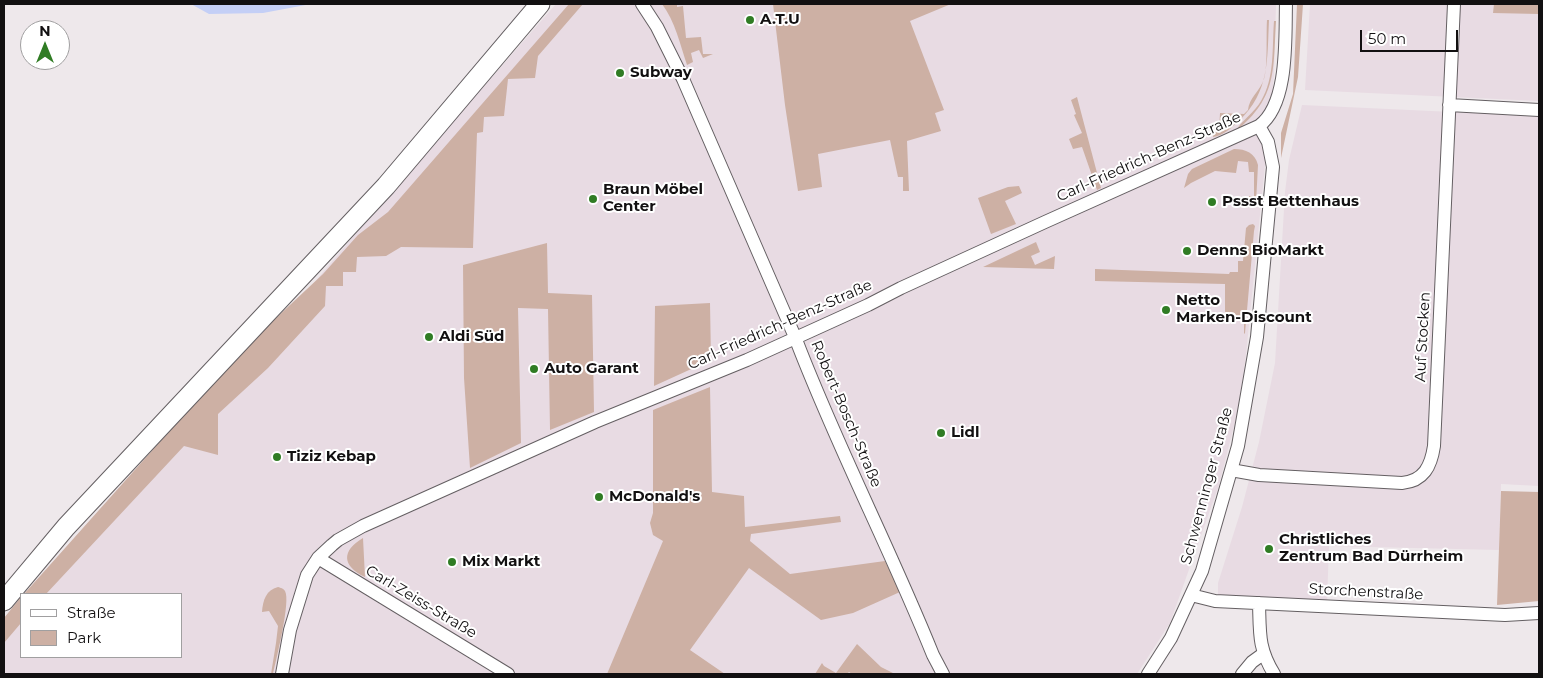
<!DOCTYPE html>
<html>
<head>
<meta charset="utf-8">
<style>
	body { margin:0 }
	#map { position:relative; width:1543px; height:678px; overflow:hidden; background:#eee8eb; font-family:Montserrat,sans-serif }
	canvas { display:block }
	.frame { position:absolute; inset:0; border:5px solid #121011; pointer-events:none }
	.legend { position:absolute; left:20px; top:593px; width:162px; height:65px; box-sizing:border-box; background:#fff; border:1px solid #a09fa0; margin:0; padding:6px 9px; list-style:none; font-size:15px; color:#121011 }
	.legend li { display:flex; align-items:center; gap:10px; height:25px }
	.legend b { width:25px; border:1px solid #a09fa0 }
	.north { position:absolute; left:20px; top:20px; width:50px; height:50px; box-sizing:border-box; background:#fff; border:1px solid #a09fa0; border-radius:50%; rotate:0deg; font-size:14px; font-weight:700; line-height:20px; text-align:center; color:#121011 }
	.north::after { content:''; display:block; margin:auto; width:18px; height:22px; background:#307c24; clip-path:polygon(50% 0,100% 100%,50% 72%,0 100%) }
	.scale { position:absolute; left:1360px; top:30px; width:98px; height:22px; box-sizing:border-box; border:2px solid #121011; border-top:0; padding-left:6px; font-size:15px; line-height:18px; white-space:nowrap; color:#121011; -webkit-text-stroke:4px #fff; paint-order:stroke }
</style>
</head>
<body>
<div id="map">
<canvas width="1543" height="678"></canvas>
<div class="frame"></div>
<ul class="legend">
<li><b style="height:6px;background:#fff"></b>Straße</li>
<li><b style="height:14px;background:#cdb0a4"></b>Park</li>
</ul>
<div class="north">N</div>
<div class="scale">50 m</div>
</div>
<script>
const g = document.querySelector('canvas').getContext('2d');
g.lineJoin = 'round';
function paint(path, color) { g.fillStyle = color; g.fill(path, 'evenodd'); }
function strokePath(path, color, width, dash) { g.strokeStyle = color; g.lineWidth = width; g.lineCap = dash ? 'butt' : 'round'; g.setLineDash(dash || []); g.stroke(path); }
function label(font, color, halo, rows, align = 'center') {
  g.font = font + ' Montserrat,sans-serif'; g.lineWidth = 4; g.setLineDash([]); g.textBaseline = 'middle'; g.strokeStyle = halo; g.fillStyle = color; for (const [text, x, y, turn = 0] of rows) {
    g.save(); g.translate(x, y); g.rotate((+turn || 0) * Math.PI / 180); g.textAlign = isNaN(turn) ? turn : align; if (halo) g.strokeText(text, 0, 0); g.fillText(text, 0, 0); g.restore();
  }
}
paint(new Path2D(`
	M556,4h720l-2,71 -28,280 -8,55 -19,75 -49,138 -33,51h-1133v-36l17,-20v39h160v-63h-138l98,-109 253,-296z
	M1310,4h229v97l-234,-11z
	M1302,105l237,11v370l-38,-2 -2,66 -170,-4 -2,56 -109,-6v-13l24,-76 17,-65 16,-79 10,-171 4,-32z`), '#e8dbe3');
paint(new Path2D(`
	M569,4h14l-45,52 -3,22 -27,1 -4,37 -20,1 -1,15 -6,1 -4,115 -72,-1 -15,9 -29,1 -1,15h-13v14h-17l-1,20 -57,62 -50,46v41l-34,-9 -138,148h-22l150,-168 85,-92 64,-60 35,-39 30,-23z
	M662,4h15v3l6,-1 3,32 15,-1 2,17h10l-10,4 -4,-8 -8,3 2,9 -6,3c-7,-21 -12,-44 -25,-61z
	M773,4h178l-41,17 34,89 -9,3 6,18 -34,10 2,50h-6v-14h-5l-8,-37 -72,14 4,33 -24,4 -13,-86z
	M1297,4h6l-5,73 -17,81v-25l12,-39z
	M1494,4h45v10l-46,-1z
	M1267,20h2c-2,40 1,71 -30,101 -8,7 -16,15 -26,16v-5h6l1,-19 24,1 4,-4c1,-12 12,-19 16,-31 4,-12 2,-44 3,-59z
	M1274,21h2c-3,48 2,76 -40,110 4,-9 19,-19 25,-30 14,-23 11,-54 13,-80z
	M1077,97l24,91 -4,2 -15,-43 -9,2 -4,-10 13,-6 -8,-18 2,-1 -5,-14z
	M1234,149c12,0 21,4 24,16l-2,38 -3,-1 -4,-4v-2h5v-24h-5l-1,-10 -10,-1 -2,12 -21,-2 -24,12 -7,5 4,-14 4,-5z
	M1019,186l3,7 -17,8 11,23 -25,10 -13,-36 30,-11z
	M1253,224l2,2 -1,5 -9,102 -1,1v-14l-19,-1v-35l-130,-3v-12l134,5 1,-2h8v-11h5l3,-33 3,-3z
	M1036,242l4,10 -9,4 4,9 20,-9 -1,13 -71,-2z
	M547,243l1,50 44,2 2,117 -44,18 -2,-121 -30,-1 3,135 -51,25 -6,-90 -1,-113z
	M710,303l1,57 -57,26 1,-80z
	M710,387l2,105 32,4 1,31 95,-11 1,6 -90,12 -1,7 40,33 95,-13 15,31 -47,21 -32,7 -72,-52 -59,82 35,24h-118l56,-133 -10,-6 -3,-12 3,-10v-103z
	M1501,491l38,1v109l-42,4z
	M363,538l2,39c-23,-11 -24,-26 -2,-39z
	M278,587c3,1 5,1 7,4 6,10 -9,69 -12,83h-2l5,-31 2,-17 -9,-15 -7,1c1,-12 4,-22 16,-25z
	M21,597v26l-17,20v-25z
	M857,644l24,23 14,7h-43l-3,-2 -2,2h-32l7,-11 2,3 12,7z`), '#cdb0a4');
paint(new Path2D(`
	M191,4h120l-48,9 -54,1z`), '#c4cff6');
const minor = new Path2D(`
	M642,4l15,23 26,52 112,258c41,108 95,211 138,318l10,19
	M1449,105l90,5
	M1231,470l28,5 143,8c22,-2 29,-17 32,-37l20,-442
	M318,558l190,116
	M1191,595l24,6 290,14 34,-2
	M1259,603c1,30 -1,45 15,71
	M282,674l8,-44 17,-55 11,-17 14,-13 6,-5 25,-14 232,-104 152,-62 121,-55 33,-17 144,-66 214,-96c30,-22 26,-88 27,-122
	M1148,674l23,-36 31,-67 36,-125 19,-109 16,-170 -5,-25 -9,-16
	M1242,674l10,-12 11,-8`);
const primary = new Path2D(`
	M4,601l62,-74 320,-341 154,-182`);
strokePath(minor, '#645f62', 14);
strokePath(primary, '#645f62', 21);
strokePath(minor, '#fff', 12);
strokePath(primary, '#fff', 19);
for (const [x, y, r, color] of [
	[750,20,5,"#307c24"],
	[620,73,5,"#307c24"],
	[593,199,5,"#307c24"],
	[1212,202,5,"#307c24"],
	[1187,251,5,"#307c24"],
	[1166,310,5,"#307c24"],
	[429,337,5,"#307c24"],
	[534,369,5,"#307c24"],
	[941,433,5,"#307c24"],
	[277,457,5,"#307c24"],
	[599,497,5,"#307c24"],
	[1269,549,5,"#307c24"],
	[452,562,5,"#307c24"]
]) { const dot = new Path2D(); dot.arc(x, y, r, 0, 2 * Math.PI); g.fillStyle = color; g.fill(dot); strokePath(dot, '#fff', 2); }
label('bold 15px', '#121011', '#fff', [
	["A.T.U",760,20],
	["Subway",630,73],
	["Braun Möbel",603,190],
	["Center",603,207],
	["Pssst Bettenhaus",1222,202],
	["Denns BioMarkt",1197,251],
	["Netto",1176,301],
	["Marken-Discount",1176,318],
	["Aldi Süd",439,337],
	["Auto Garant",544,369],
	["Lidl",951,433],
	["Tiziz Kebap",287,457],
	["McDonald's",609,497],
	["Christliches",1279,540],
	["Zentrum Bad Dürrheim",1279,557],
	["Mix Markt",462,562]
], 'left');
label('15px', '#121011', '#fff', [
	["Carl-Friedrich-Benz-Straße",1149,157,-24],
	["Carl-Friedrich-Benz-Straße",780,325,-24],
	["Auf Stocken",1423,337,-87],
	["Robert-Bosch-Straße",846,414,67],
	["Schwenninger Straße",1207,486,-75],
	["Storchenstraße",1366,592,3],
	["Carl-Zeiss-Straße",421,602,31]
]);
</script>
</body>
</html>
